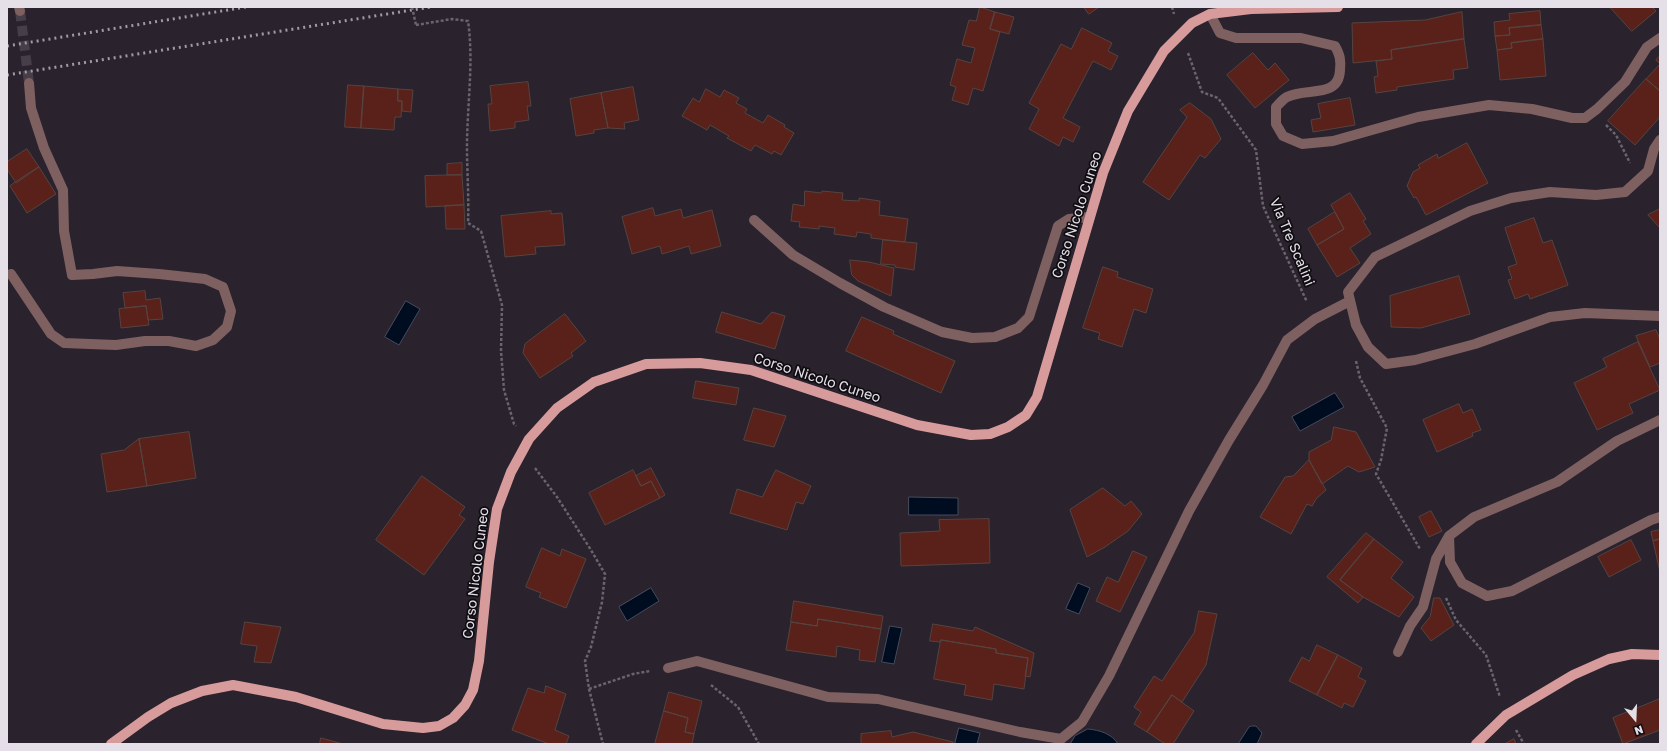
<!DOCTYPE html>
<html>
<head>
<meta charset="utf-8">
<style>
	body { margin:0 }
	#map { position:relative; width:1667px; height:751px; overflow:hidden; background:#2a222d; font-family:"Golos Text",sans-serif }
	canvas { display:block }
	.frame { position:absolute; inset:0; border:8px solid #e5e0e8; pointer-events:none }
	.north { position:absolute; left:1615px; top:699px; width:40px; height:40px; -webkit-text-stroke:3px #100d12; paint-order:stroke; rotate:161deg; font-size:11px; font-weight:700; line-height:16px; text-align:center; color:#e5e0e8 }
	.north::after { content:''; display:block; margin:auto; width:14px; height:18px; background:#e5e0e8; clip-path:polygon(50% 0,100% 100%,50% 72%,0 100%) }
</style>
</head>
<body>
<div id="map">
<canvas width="1667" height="751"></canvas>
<div class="frame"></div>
<div class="north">N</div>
</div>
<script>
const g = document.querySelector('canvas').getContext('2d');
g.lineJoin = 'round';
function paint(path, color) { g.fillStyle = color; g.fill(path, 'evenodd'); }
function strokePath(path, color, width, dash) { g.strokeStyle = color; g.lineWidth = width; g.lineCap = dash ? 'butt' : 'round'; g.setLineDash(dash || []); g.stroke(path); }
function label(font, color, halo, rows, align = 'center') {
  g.font = font + ' "Golos Text",sans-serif'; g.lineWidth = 3.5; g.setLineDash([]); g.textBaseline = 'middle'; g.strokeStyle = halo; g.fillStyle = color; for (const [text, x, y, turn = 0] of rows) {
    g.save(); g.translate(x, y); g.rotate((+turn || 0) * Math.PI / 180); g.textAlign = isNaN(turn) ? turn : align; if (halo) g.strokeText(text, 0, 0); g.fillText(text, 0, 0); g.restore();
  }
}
const water = new Path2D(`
	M406,301l14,8 -21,36 -14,-8z
	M1335,393l9,14 -44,24 -8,-14z
	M909,497l49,1v17h-49z
	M1078,583l12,5 -11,26 -13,-5z
	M651,588l8,13 -32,20 -8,-14z
	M890,626l12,2 -8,36 -12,-2z
	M1252,726h4l6,7 -5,11h-19l11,-17z
	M959,728l21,5 -3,11h-22z
	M1088,729c12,1 24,5 30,15h-48l5,-8z`);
paint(water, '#000c20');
strokePath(water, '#454c5c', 1);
const building = new Path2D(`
	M980,7l15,5 -5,17 10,3 -17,59 -10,-3 -5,17 -16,-5 4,-13 -6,-2 7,-26 14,4 4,-15 -13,-3 7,-25 7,1z
	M1084,7h15l-10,7z
	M1610,7h42l4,4 -24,20z
	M1540,11l1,14 -32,3 1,7 -15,1 -1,-14 16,-2 -1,-6z
	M995,12l19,5 -5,17 -19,-5z
	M1462,12l2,27 -73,11 1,9 -39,4 -1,-40 73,-3z
	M1541,25l2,14 -32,4 1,5 -15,2 -2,-14 15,-1 -1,-7z
	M1082,28l30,15 -4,8 10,5 -7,14 -18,-9 -30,57 17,9 -7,15 -10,-5 -4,9 -30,-17 10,-20 -10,-6 32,-59 10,5z
	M1464,39l4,29 -15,2 1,9 -57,8v3l-21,3 -2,-16 4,-1 -2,-15 16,-2 -1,-9z
	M1543,39l3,37 -46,4 -3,-30 15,-2 -1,-5z
	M1253,53l15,17 7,-7 14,17 -34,28 -28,-33z
	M1660,56v35l-14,-12 14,-15 -4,-4z
	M1646,79l14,12v26l-25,28 -27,-24z
	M528,82l3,24h-4l2,14 -14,2v6l-25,3 -2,-27h4l-2,-18z
	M348,85l16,1 -3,42 -16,-1z
	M364,86l34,3v12h4l-1,16h-6l-1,13 -33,-2z
	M633,87l6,33 -15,3 1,6 -17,-1 -7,-35z
	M398,89l15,1 -2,22 -9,-1v-10h-4z
	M706,89l14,8 4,-7 15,8 -3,5 11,6 -2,4 18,10 5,-8 17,10 -1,2 10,6 -13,22 -7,-4 -2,3 -17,-9 -4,6 -24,-13 2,-2 -19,-11 -3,5 -25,-14 11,-18 6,4z
	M601,93l7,35 -14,2v3l-18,3 -6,-37z
	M1350,98l5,27 -42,7 -2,-12 10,-2 -3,-14z
	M1190,103l21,16 10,20 -16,19 -5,-3 -31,45 -26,-18 44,-65 -7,-7z
	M1467,143l21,40 -62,32 -10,-18 -2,1 -7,-12 6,-14 7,-4 -2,-3 19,-11 1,4z
	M27,149l12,18 -23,16 -9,-14v-7z
	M462,163v12h-15v-11z
	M39,167l17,27 -29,19 -17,-27z
	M462,175l2,30 -38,2 -1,-31z
	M805,191l16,2 1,-2 21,2 -1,7 17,1v-3l21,3 -1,14 29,4 -3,23 -34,-4v-4l-14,-2 -1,5 -22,-3 1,-6 -16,-2v3l-20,-2 1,-5 -9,-1 2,-17 11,2z
	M1350,193l16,26 -3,2 8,13 -21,14 10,15 -23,14 -20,-32 27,-16 -13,-24z
	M464,205l1,24h-19l-1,-23z
	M653,208l2,8 26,-7 2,9 29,-8 9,36 -30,8 -2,-8 -27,8 -2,-8 -28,8 -10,-37z
	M1660,209v19l-12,-13z
	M551,211v3l11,-1 3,32 -30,2 1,7 -31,3 -4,-41z
	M1335,212l9,17 -27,16 -9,-16z
	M1534,218l9,25 9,-3 16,45 -38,14 -2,-5 -13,5 -7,-19 4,-1 -4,-12 9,-3 -12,-36z
	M883,240l34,3 -3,27 -19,-3v-2l-14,-1z
	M850,260l19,2 25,6 -3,28 -33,-15 -6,-6z
	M1103,267l15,5 -1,5 36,12 -7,24 -12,-4 -12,38 -24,-8 2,-6 -17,-5z
	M1459,276l11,38 -49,14 -30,-1 -1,-31z
	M145,291l1,9 14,-2 3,21 -15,1 -2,-14 -21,2 -2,-15z
	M146,306l3,19 -28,3 -2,-19z
	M722,312l39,12 11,-12 13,4 -10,33 -59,-17z
	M565,314l21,27 -15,12 2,3 -33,22 -17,-25 2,-9z
	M862,317l32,14 -1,3 62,27 -14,32 -95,-42z
	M1656,330l4,9v24l-10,4 -14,-31z
	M1638,342l22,48 -31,14 4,9 -36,17 -23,-47 33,-16 -4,-8z
	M696,381l43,7 -3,17 -43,-7z
	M1459,404l4,9 9,-4 9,21 -9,3 1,3 -36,16 -14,-32z
	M754,408l32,8 -12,31 -30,-7z
	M1334,427l22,5 19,35 -16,5 -11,-6 -26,18 -13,-24v-8l22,-12z
	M189,432l7,46 -49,8 -8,-47z
	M139,439l8,47 -40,6 -6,-38 23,-4z
	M1309,460l17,30 -10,9 -4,7 -5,-2 -16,30 -31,-17 25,-40 8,-1z
	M651,468l14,27 -5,3 -9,-17 -10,5 -5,-10z
	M633,470l8,16 10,-5 9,17 -55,27 -16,-32z
	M776,470l35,16 -8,18 -7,-2 -9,28 -57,-17 7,-24 25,8z
	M422,476l43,31 -6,8 6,4 -41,56 -48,-35z
	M1103,488l22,18 6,-5 11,13 -14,17 -23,16 -18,10 -17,-47z
	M1431,511l11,20 -13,6 -10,-20z
	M989,519l1,44 -89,3 -1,-33 40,-2 -1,-11z
	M1660,530v9l-7,2 -2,-9z
	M1366,533l8,6 -34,41 23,17 -5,6 -31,-26z
	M1374,539l29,23 -12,16 23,19 -15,20 -36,-20 -23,-17z
	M1660,539v33l-7,-31z
	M1631,540l10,20 -32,17 -11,-20z
	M542,548l18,8 2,-7 24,10 -20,49 -27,-11 2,-4 -15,-6z
	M1133,551l14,6 -27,55 -24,-11 11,-24 11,5z
	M1434,598h6l14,27 -23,16 -10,-13 9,-11z
	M794,601l89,15 -2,13 -63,-10 -1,7 -26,-4z
	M1199,611l18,3 -11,51 -24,37 -10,-7 -25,37 -13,-8 7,-12 -7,-5 20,-31 8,5 32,-48z
	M818,619l63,10 -6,33 -16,-2 1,-10 -23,-4 -1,11 -50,-7 5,-28 26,4z
	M245,622l36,5 -10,36 -17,-1 3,-16 -16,-2z
	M933,624l40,7 2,-4 59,26 -4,24 -5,-1 3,-18 -32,-5v-4l-55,-9 -1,2 -10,-1z
	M941,640l55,9v4l32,5 -4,31 -30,-5 -2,16 -28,-5 2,-10 -32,-6z
	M1317,645l21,10 -21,40 -28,-14 13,-24 7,4z
	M1338,655l24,13 -4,9 8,4 -13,26 -9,-4 -2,5 -25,-13z
	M546,686l20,8 -11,36 14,6 -3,8h-17l-37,-14 16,-42 16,5z
	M669,692l33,9 -8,33 -9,-2 3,-14 -24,-7z
	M1172,695l22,16 -21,33h-8l-18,-12z
	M1660,699v31l-37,14 -10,-26z
	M664,711l24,7 -3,14 9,2 -2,10h-37z
	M891,731l1,6 21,-5 40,10v2h-92v-10z
	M321,738l22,6h-23z
	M1514,739l2,5h-11z`);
paint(building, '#5a211a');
strokePath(building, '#554441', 1);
strokePath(new Path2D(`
	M20,11l9,72`), '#463e49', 10, [10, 5]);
strokePath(new Path2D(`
	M1172,7l2,7
	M416,25l36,-6 16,2c6,41 -1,84 -1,126 0,25 2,50 1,76l13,8 21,74 -1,46 3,39 10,34 2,2
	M1188,53l14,39 16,6 38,52 7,56 44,96
	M1606,125l10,10 14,28
	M1356,361l4,17 27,50 -6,32 -5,14 44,75
	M535,468l22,29 34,53 14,24 -3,28 -11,45 -6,14 4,28 14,55
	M1446,598l10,22 30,35 14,42
	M711,685l27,22 21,37
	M589,689l44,-15 17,-3
	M1516,730l8,14`), '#6a646d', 2.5, [3, 2]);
strokePath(new Path2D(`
	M19,7l1,4
	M1210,14l10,19 16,5h65l34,8c5,9 6,14 5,24 -1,29 -34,17 -53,27 -4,2 -8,7 -11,10v17l7,12 19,8 31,-3 85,-24 71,-12 43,4 40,9h13l12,-9 28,-27 22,-35 13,-9
	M1660,140l-6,9 -6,22 -23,21 -29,3 -46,-3 -39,6 -41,13 -95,46 -27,35 8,33 12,22 18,17 29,-4 60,-16 75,-27 35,-4 75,3
	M754,220l39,35 47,28 44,24 58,25 30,6 23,-1 23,-9 11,-11 29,-91 11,-7 20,-2
	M11,274l40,60 13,9 52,2 29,-4h24l27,5 17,-6 14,-13 4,-16 -8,-24 -18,-8 -46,-5 -42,-3 -24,3 -21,1 -8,-44 -1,-41 -19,-42 -13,-40 -2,-25
	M1660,420l-43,21 -60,41 -83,35 -25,19 1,26 12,21 25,13 25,-5 139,-71 9,-3
	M1398,652l12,-26 13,-19 13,-48 13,-23
	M668,668l29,-7 131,36 50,2 142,33 41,7 21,-17 27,-46 80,-165 40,-71 34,-55 24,-45 28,-21 35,-18`), '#7e6061', 10);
strokePath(new Path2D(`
	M111,744l37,-27 23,-14 31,-12 31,-6 63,12 87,27 40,4 16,-2 14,-8 12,-13 8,-15 6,-29 10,-99 8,-53 14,-37 18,-33 28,-31 37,-26 52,-18 54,-1 51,7 166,55 54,10 19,-1 18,-7 18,-12 11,-18 66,-224 25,-62 36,-60 28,-28 18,-9 41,-5 87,-2
	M1476,744l30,-29 67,-40 36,-16 23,-5 28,1`), '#d89b9c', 10);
strokePath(new Path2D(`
	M7,46l239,-39
	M7,75l424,-68`), '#a09aa3', 3, [2, 4]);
strokePath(new Path2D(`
	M412,7l4,18`), '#6a646d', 2.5, [3, 2]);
label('14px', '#e5e0e8', '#100d12', [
	["Corso Nicolo Cuneo",1077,215,-72],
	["Via Tre Scalini",1292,242,67],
	["Corso Nicolo Cuneo",817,378,18],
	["Corso Nicolo Cuneo",476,573,-83]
]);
</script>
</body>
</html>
